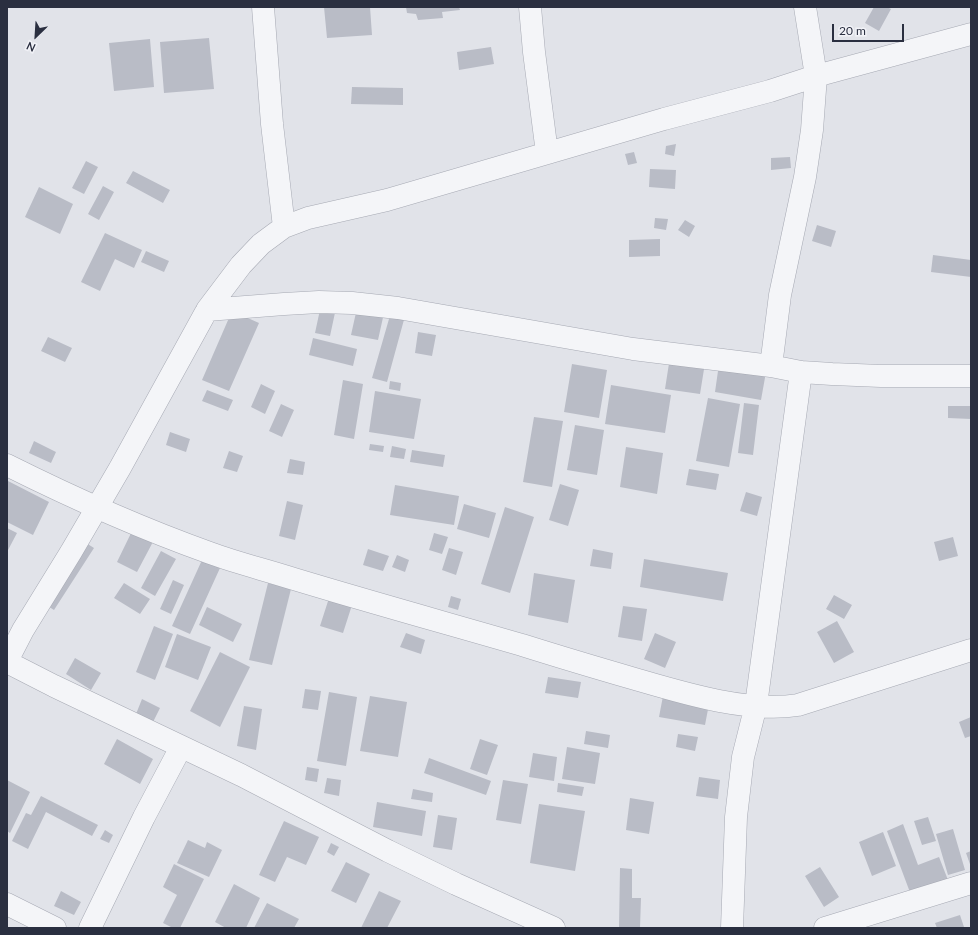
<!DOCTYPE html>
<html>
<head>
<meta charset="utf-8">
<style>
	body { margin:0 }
	#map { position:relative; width:978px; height:935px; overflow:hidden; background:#e1e3e9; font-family:Lato,sans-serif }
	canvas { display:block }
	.frame { position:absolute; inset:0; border:8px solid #2a2f40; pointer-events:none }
	.north { position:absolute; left:16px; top:16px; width:40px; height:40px; -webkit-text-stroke:3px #f1f2f7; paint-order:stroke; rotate:205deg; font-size:11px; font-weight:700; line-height:16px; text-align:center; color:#2a2f40 }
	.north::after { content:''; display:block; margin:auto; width:14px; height:18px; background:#2a2f40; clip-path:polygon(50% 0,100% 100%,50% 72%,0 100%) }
	.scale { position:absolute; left:832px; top:24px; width:72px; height:18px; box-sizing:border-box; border:2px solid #2a2f40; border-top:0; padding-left:5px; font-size:12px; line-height:14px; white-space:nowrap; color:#2a2f40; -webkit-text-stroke:3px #f1f2f7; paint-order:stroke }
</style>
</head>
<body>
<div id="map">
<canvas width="978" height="935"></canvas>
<div class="frame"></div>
<div class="north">N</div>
<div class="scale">20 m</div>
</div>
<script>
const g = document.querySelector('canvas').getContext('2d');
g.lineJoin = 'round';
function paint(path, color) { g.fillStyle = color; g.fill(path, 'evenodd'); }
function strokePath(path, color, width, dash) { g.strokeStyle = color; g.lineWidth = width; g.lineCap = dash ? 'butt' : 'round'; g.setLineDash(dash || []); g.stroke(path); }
paint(new Path2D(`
	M324,7h46l2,28 -45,3z
	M406,7h53l1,3 -18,2 1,6 -25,2 -2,-6 -9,-1z
	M874,7h13l4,2 -12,22 -14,-8z
	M209,38l5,51 -50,4 -4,-51z
	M150,39l4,48 -40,4 -5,-48z
	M491,47l3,17 -35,6 -2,-18z
	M352,87l51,1v17l-52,-1z
	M676,144l-2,12 -9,-2 1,-8z
	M634,152l3,11 -9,2 -3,-11z
	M790,157l1,11 -20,2v-12z
	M86,161l12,6 -14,27 -12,-6z
	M650,169l26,1 -1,19 -26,-2z
	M133,171l37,19 -7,13 -37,-20z
	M103,186l11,6 -15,28 -11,-6z
	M39,187l34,17 -13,30 -35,-17z
	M655,218l13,1 -2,11 -12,-2z
	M685,220l10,6 -6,11 -11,-7z
	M817,225l19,6 -5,16 -19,-6z
	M105,233l37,17 -8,18 -19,-9 -15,32 -19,-9z
	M660,239v17l-31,1v-17z
	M146,251l23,10 -5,11 -23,-10z
	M933,255l38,5v17l-40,-5z
	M321,305l15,3 -6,28 -15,-3z
	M357,308l27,5 -6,27 -27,-5z
	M232,311l27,12 -30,68 -27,-11z
	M391,312l14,4 -18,66 -15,-4z
	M418,332l18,3 -4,21 -17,-3z
	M48,337l24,11 -7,14 -24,-11z
	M313,338l44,11 -4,17 -44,-11z
	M670,357l35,6 -5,31 -35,-5z
	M572,364l35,6 -8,48 -35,-6z
	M719,364l47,8 -5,28 -46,-8z
	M343,380l20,4 -9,55 -20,-4z
	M390,381l11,2 -1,8 -11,-2z
	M261,384l14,7 -10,23 -14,-7z
	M611,385l60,10 -6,38 -60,-9z
	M207,390l26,10 -5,11 -26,-10z
	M375,391l46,8 -7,40 -45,-7z
	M708,398l32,6 -11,63 -33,-6z
	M744,403l15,2 -6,50 -15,-2z
	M281,404l13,6 -12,27 -13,-6z
	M948,406h23v13l-23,-1z
	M534,417l29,4 -11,66 -29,-5z
	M575,425l29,5 -7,45 -30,-5z
	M170,432l20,7 -4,13 -20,-7z
	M34,441l22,11 -5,11 -22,-10z
	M370,444l14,2 -1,6 -14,-2z
	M392,446l14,3 -2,10 -14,-2z
	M626,447l37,6 -6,41 -37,-7z
	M412,450l33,5 -2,12 -33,-5z
	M229,451l14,5 -6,16 -14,-4z
	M290,459l15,3 -2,13 -16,-2z
	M689,469l30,5 -3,16 -30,-5z
	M8,481l41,21 -16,33 -26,-13z
	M560,484l19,6 -11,36 -19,-6z
	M395,485l64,11 -5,29 -64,-10z
	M746,492l16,5 -5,19 -17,-5z
	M287,501l16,4 -8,35 -16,-4z
	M464,504l32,9 -7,25 -32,-9z
	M505,507l29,10 -24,76 -29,-9z
	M134,527l21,11 -18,34 -20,-10z
	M7,528l10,5 -10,19z
	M434,533l14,4 -6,17 -13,-4z
	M953,537l5,19 -19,5 -5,-19z
	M83,541l11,7 -40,62 -11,-7z
	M449,548l14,4 -7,23 -14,-5z
	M368,549l21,7 -6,15 -20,-6z
	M593,549l20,4 -2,16 -21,-3z
	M161,551l15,8 -21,37 -14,-8z
	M397,555l12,5 -4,12 -13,-5z
	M644,559l84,14 -5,28 -83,-14z
	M202,560l18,8 -30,66 -18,-8z
	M534,573l41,7 -7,43 -40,-8z
	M173,580l11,5 -13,29 -11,-5z
	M124,583l26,16 -10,15 -26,-16z
	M268,583l23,6 -19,76 -23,-5z
	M834,595l18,10 -8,14 -18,-10z
	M451,596l10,3 -3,11 -10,-3z
	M329,598l23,7 -9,28 -23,-7z
	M623,606l24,3 -5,32 -24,-4z
	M207,607l35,17 -9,18 -34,-17z
	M837,621l17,31 -20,11 -17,-31z
	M154,626l19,8 -18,46 -19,-8z
	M406,633l19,7 -4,14 -21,-7z
	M655,633l21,9 -11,26 -21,-9z
	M177,634l34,13 -13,33 -33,-13z
	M220,652l30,15 -30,60 -30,-16z
	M75,658l26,15 -10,17 -25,-16z
	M548,677l33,5 -3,16 -33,-5z
	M305,689l16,2 -3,19 -16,-2z
	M329,692l28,5 -11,69 -29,-5z
	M370,696l37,6 -9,55 -38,-6z
	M663,696l46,8 -4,21 -46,-8z
	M142,699l18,9 -7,14 -17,-8z
	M244,706l18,3 -6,41 -19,-4z
	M971,717v19l-6,2 -6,-16z
	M586,731l24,4 -2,13 -24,-4z
	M678,734l20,3 -3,14 -19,-4z
	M117,739l36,20 -13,25 -36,-20z
	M480,739l18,6 -11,30 -17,-6z
	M567,747l33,6 -5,31 -33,-5z
	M533,753l24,4 -3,24 -25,-4z
	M429,758l62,23 -5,14 -62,-22z
	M307,767l12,2 -2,13 -12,-2z
	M699,777l21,3 -2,19 -22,-3z
	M327,778l14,2 -2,16 -15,-3z
	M7,780l23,12 -20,41 -3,-2z
	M503,780l25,4 -7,40 -25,-4z
	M558,783l26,4 -2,9 -25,-4z
	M413,789l20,4 -1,9 -21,-3z
	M41,796l57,29 -6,11 -46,-24 -18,37 -16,-8 14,-28 5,2z
	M630,798l24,4 -5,32 -23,-4z
	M377,802l49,9 -4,25 -49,-9z
	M539,804l46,7 -10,60 -45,-8z
	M438,815l19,3 -5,32 -19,-3z
	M928,817l8,24 -14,4 -8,-24z
	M284,821l35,16 -13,28 -19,-8 -12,25 -16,-7z
	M903,824l15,41 21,-8 9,23 -37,15 -24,-64z
	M953,829l12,41 -17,5 -12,-41z
	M105,830l8,5 -4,8 -9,-4z
	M883,832l13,34 -24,10 -13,-34z
	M188,840l17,8 2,-6 15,8 -13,27 -32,-14z
	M331,843l8,4 -5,9 -7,-4z
	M971,851v16l-5,-14z
	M346,862l24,12 -14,29 -25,-12z
	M174,864l30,15 -24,49h-7l-10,-5 14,-28 -14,-8z
	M820,867l19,30 -15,10 -19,-31z
	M620,868l12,1v29h9l-1,30h-21z
	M234,884l26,14 -14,30h-20l-11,-6z
	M61,891l20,11 -7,13 -20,-9z
	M379,891l22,10 -14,27h-26z
	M267,903l32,16 -5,9h-40z
	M960,915l4,12 -27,1 -2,-5z`), '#b9bcc6');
const minor = new Path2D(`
	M263,7l9,117 12,103
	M530,7l4,45 13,101
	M805,7l11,69 155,-42
	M207,310l77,-6 35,-2 33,1 46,5 235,41 138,17 30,6 31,2 49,2h90
	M7,465c66,33 133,63 203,88 27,10 56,17 84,26 76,23 152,44 228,66 38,12 75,23 113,34 48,14 113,34 163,26l173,-55
	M7,661l16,-31 48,-78 49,-84 87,-158 34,-45 20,-21 23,-17 24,-9 79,-18 277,-81 106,-28 46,-15 -4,54 -7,47 -25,118 -9,71
	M7,662l47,24 187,89 147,76 68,33 98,44
	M7,904l48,24
	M90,928l54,-111 37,-70
	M732,928l4,-111 7,-60 13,-52 45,-333
	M825,928l146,-45`);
strokePath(minor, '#a6a9b3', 23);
strokePath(minor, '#f4f5f8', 22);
</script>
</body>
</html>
